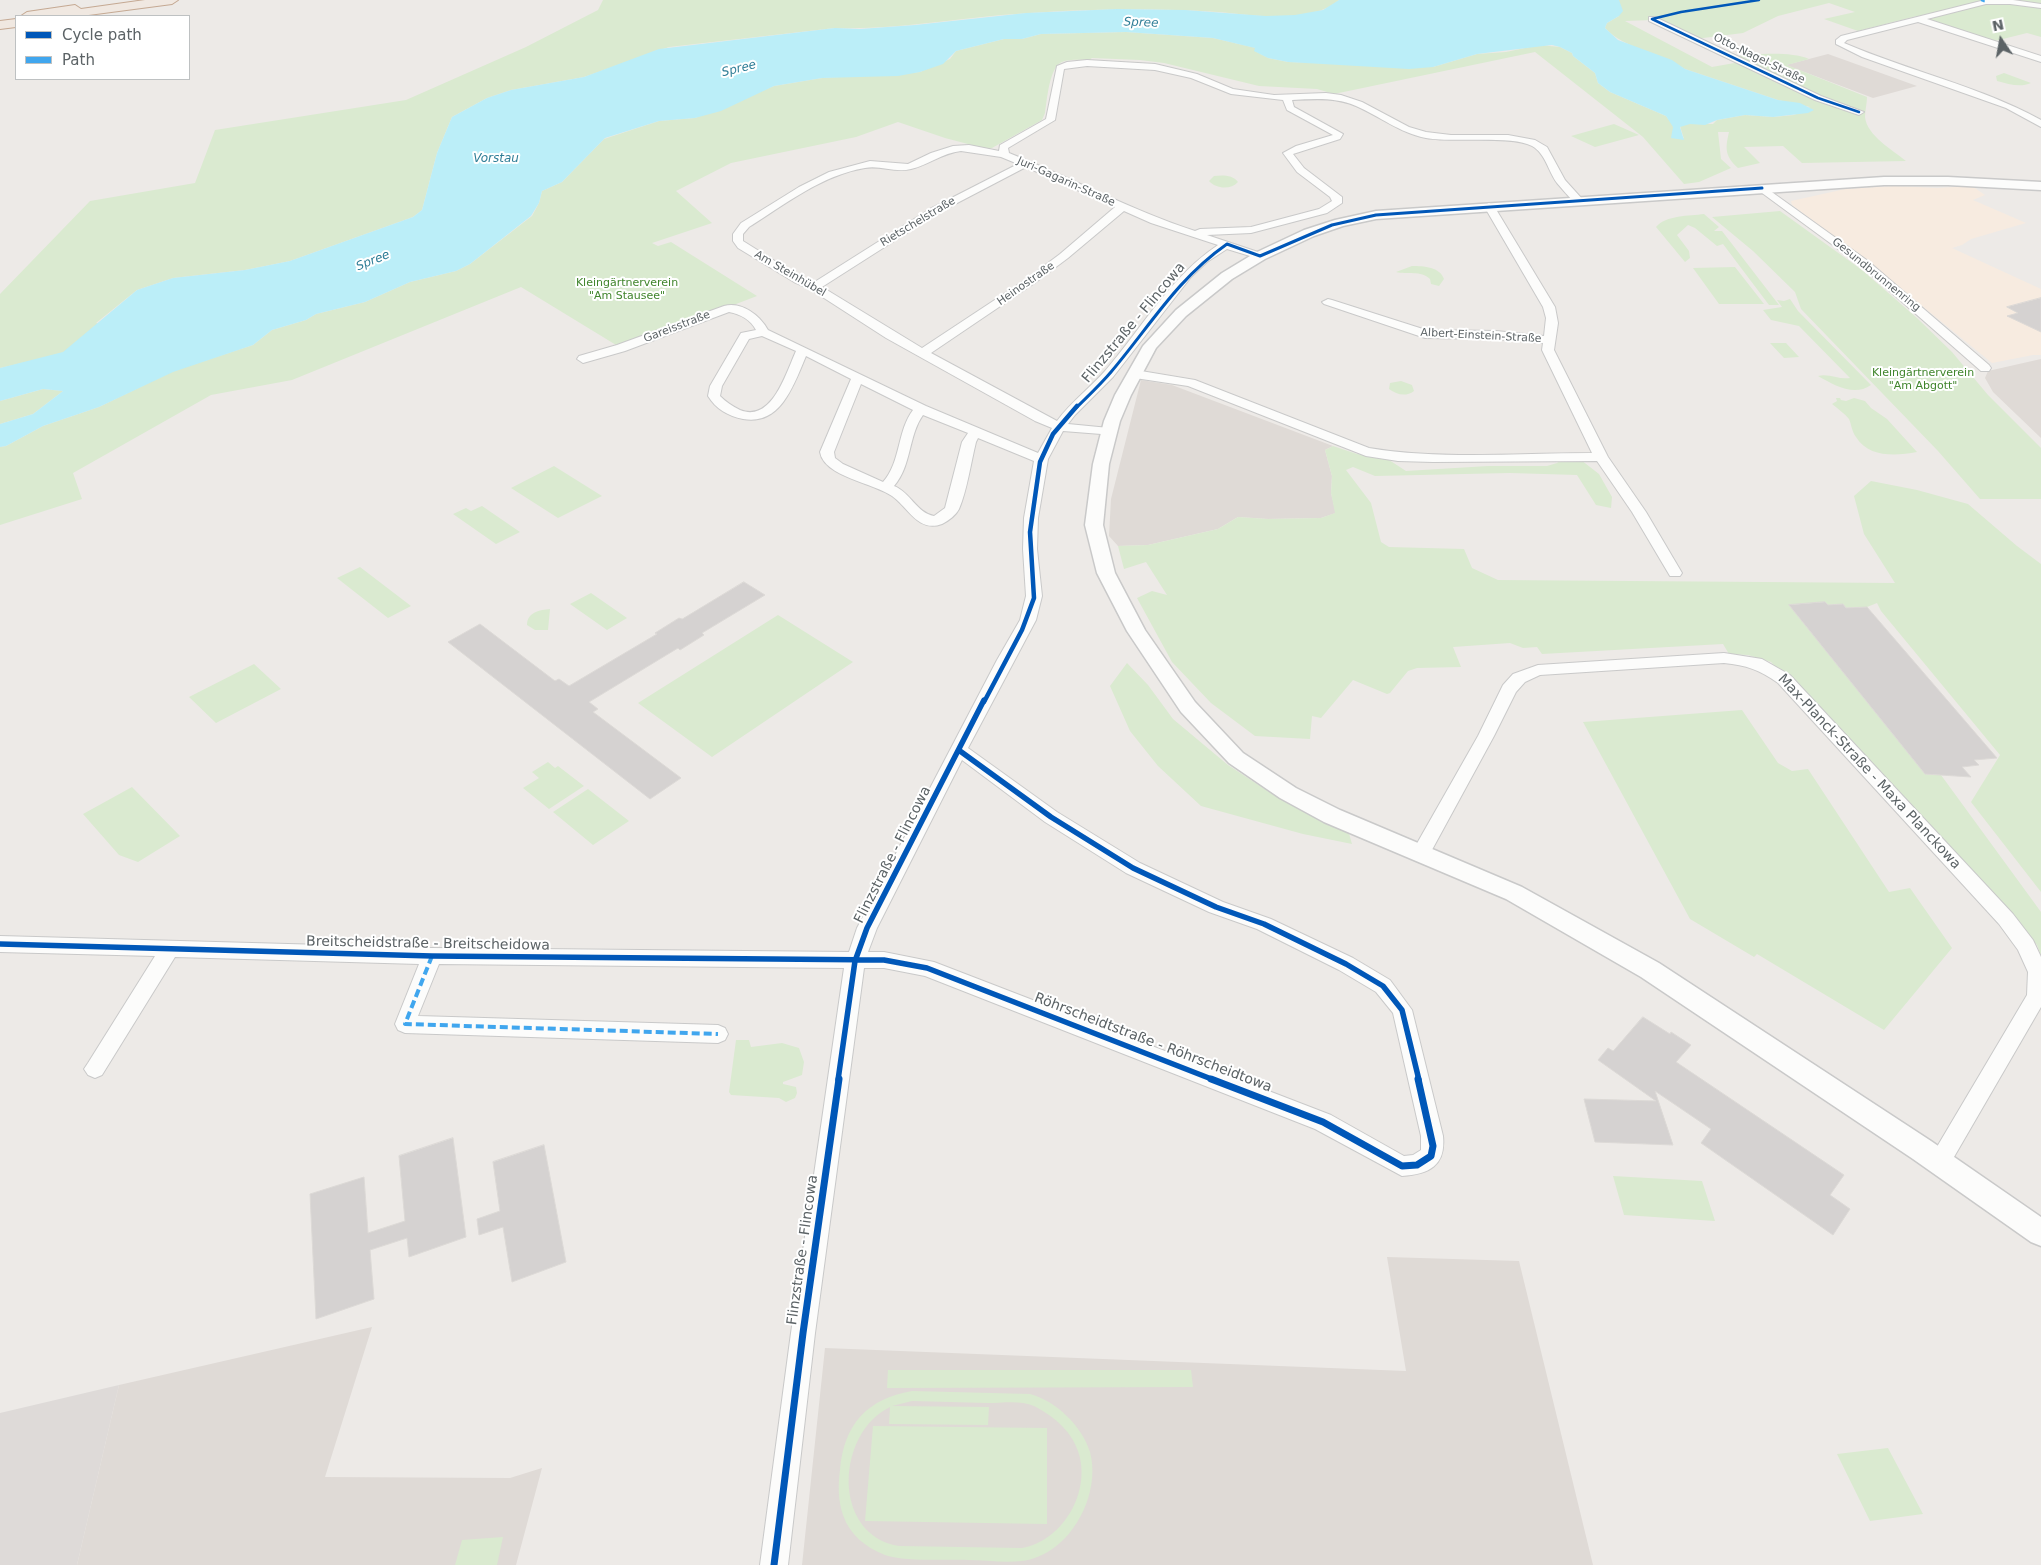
<!DOCTYPE html>
<html>
<head>
<meta charset="utf-8">
<style>
	body { margin:0 }
	#map { position:relative; width:2041px; height:1565px; overflow:hidden; background:#edeae7; font-family:"DejaVu Sans",sans-serif }
	canvas { display:block }
	.legend { position:absolute; left:15px; top:15px; width:175px; height:65px; box-sizing:border-box; background:#fff; border:1px solid #bec1c2; margin:0; padding:6px 9px; list-style:none; font-size:15px; color:#5c6366 }
	.legend li { display:flex; align-items:center; gap:10px; height:25px }
	.legend b { width:25px; border:1px solid #bec1c2 }
	.north { position:absolute; left:1976px; top:15px; width:50px; height:50px; -webkit-text-stroke:4px #fff; paint-order:stroke; rotate:348deg; font-size:14px; font-weight:700; line-height:20px; text-align:center; color:#5c6366 }
	.north::after { content:''; display:block; margin:auto; width:18px; height:22px; background:#5c6366; clip-path:polygon(50% 0,100% 100%,50% 72%,0 100%) }
</style>
</head>
<body>
<div id="map">
<canvas width="2041" height="1565"></canvas>
<ul class="legend">
<li><b style="height:6px;background:#0057b8"></b>Cycle path</li>
<li><b style="height:6px;background:#40a6ee"></b>Path</li>
</ul>
<div class="north">N</div>
</div>
<script>
const g = document.querySelector('canvas').getContext('2d');
g.lineJoin = 'round';
function paint(path, color) { g.fillStyle = color; g.fill(path, 'evenodd'); }
function strokePath(path, color, width, dash) { g.strokeStyle = color; g.lineWidth = width; g.lineCap = dash ? 'butt' : 'round'; g.setLineDash(dash || []); g.stroke(path); }
function label(font, color, halo, rows, align = 'center') {
  g.font = font + ' "DejaVu Sans",sans-serif'; g.lineWidth = 4; g.setLineDash([]); g.textBaseline = 'middle'; g.strokeStyle = halo; g.fillStyle = color; for (const [text, x, y, turn = 0] of rows) {
    g.save(); g.translate(x, y); g.rotate((+turn || 0) * Math.PI / 180); g.textAlign = isNaN(turn) ? turn : align; if (halo) g.strokeText(text, 0, 0); g.fillText(text, 0, 0); g.restore();
  }
}
paint(new Path2D(`
	M1894,186l43,2 35,-2 13,9 -12,5 53,23 -55,16 -9,6 -10,3 89,41v66h-8l-41,8 -119,-97 -81,-61 -1,-4 54,-12z`), '#f7ebe0');
paint(new Path2D(`
	M119,1385l-42,180h-77v-152z`), '#dedad8');
paint(new Path2D(`
	M1828,54l89,32 -44,12 -87,-33z
	M2041,359v79l-48,-46 -8,-14 3,-7z
	M1141,380l31,5 161,61 -8,4 7,26 -1,17 5,20 -15,5 -53,1 -30,-2 -20,12 -70,16 -30,1 -9,-10 2,-37z
	M1387,1257l132,4 74,304h-791l23,-217 581,23z
	M372,1327l-47,150 185,1 32,-10 -26,97h-439l42,-180z`), '#dfdad6');
paint(new Path2D(`
	M603,0h736c-29,25 -86,15 -121,12 -72,-5 -145,-3 -217,3 -55,5 -110,15 -166,13l-166,19 -85,30 -73,13 -24,8 -35,19 -15,36 -15,57 -9,7 -123,44 -45,9 -72,8 -36,12 -41,33 75,7 -171,38v-74l90,-93 105,-18 20,-53 191,-30 120,-53 72,-37z
	M1619,0h422v37l-14,-4 -32,8 -78,-25 -59,15 -34,-12 31,-7 -26,-9 -51,13 -35,17 -48,6 -43,-19 -27,1 87,46 28,-5 -8,-5c21,-3 58,-6 77,2l-22,6 80,32c0,6 -2,14 -2,20 2,19 28,33 41,44l-104,2 -19,-17 -39,1 16,16 -22,5c-13,-12 -13,-19 -9,-36h-11l3,27 10,9 -32,14 -15,2 -41,-47 -108,-85 -201,42 -17,-5 -58,-3 -95,-23 -24,-3 -48,-2 -3,2c-9,0 -19,-1 -27,2 -13,5 -15,39 -17,51l-3,7 -50,28 -5,1 -42,-11 -47,-16 -42,15 -125,26 -55,28 36,32 -60,20 6,3 13,-4 86,54 -136,52 -100,-61 -229,93 -81,15 -138,78 9,26 -82,26v-78l6,-1 37,-20 56,-19 74,-36 80,-26 19,-15 34,-10 10,-6 49,-12 45,-20 46,-11 14,-7 62,-48 7,-13 3,-12 20,-9 42,-43 55,-18 36,-3 79,-32 48,-8 98,-6 30,-13 6,-8 48,-12h18l19,-5 85,-2 87,6 43,10 -1,3 13,7 20,4 145,5 44,-13 29,-2 33,-7 21,2 12,6 1,3 22,17 3,10 12,9 56,24 18,23 -4,-13 3,-2h30l4,-4 28,-5 28,2 21,-2 16,-8 -32,-7 -93,-31c-26,-16 -60,-20 -80,-41l2,-5 12,-7z
	M2004,73l27,10c-11,5 -22,1 -34,-2l-1,-5z
	M1614,124l25,11 -44,12 -24,-11z
	M1214,176c9,-1 19,-1 24,6 -7,8 -22,7 -29,-1z
	M1780,211l82,59 55,48 35,34 36,43 53,53v51h-61l-42,-48 -137,-142 -6,-17 -42,-41 -41,-34z
	M1704,214l15,13 -5,4h8l57,74h-10l-46,-61 -6,2 -22,-18 -7,-3 -11,10 12,16 1,7 -5,4 -29,-35c10,-12 33,-11 48,-13z
	M1412,266c12,0 28,1 32,13l-5,7 -8,-2 -1,-5c-9,-9 -23,-4 -34,-7z
	M1735,267l29,37h-45l-26,-36z
	M1790,299l8,12 73,74c-17,12 -37,0 -53,-9 11,-3 21,4 32,2l-51,-52 -28,-6 -8,-10 19,-3 -5,-7 7,1z
	M1770,343h16l13,14 -15,1z
	M1401,381l11,4 2,6c-8,6 -17,4 -25,-2l1,-6z
	M43,389l20,2 -30,23 -33,10v-23z
	M1836,398h4l1,2 5,1 8,-3 11,3 6,7 16,11 30,33c-21,4 -48,6 -61,-15 -4,-5 -5,-14 -7,-18 -5,-6 -11,-10 -17,-15l5,-3z
	M1333,446l24,8 29,4 20,13 82,-5h59l10,-3 5,-4 19,1 18,14 13,23 -1,11 -15,-3 -19,-30 -67,-2 -135,3 -22,-9 -7,3 25,33 10,39 8,5 75,2 8,19 26,12 397,3 -31,-49 -10,-38 17,-15 46,9 51,14 49,42 24,18v328l-70,-90 29,-47 -119,-144 -4,-8 -10,4 -21,1 -3,-4 -15,1 -3,-3 -36,3 136,169 16,1 100,137v44l-4,-11 -266,-283 -23,-7 -19,-1 -6,-10 -181,10 -5,-7 -14,1 -13,-5 -57,4 8,20 -44,1 -9,3 -18,22 -3,1 -34,-14 -32,38 -9,-2 -2,23 -55,-3 -44,-33 -39,-41 -35,-64 15,-7 15,4 -21,-33 -22,7 -6,-23 30,-1 70,-16 20,-12 30,2 53,-1 14,-5 -4,-20 1,-17 -7,-26z
	M554,466l48,30 -44,22 -47,-30z
	M482,506l38,26 -24,12 -43,-30 13,-6 5,3z
	M360,567l51,39 -23,12 -51,-40z
	M591,593l36,25 -20,12 -37,-26z
	M550,609l-2,21h-13l-8,-5c0,-13 13,-15 23,-16z
	M778,615l75,47 -141,95 -74,-54z
	M1127,663l21,22 25,34 55,46 49,32 71,33 4,14 -49,-10 -102,-28 -43,-40 -28,-35 -20,-45z
	M254,664l27,25 -65,34 -27,-26z
	M1742,710l36,53 14,8 16,-2 81,123 21,-4 42,60 -68,82 -127,-76 -3,3 -64,-38 -107,-197z
	M548,762l7,6 3,-2 26,20 -35,23 -26,-21 16,-10 -7,-6z
	M132,787l48,49 -42,26 -19,-7 -36,-41z
	M588,789l41,32 -36,24 -40,-33z
	M736,1040h13l2,7 31,-4 17,5 5,14 -2,13 -19,7v2l13,3 1,6 -2,5 -9,4 -7,-4 -48,-3 -2,-3z
	M1613,1176l89,5 13,40 -91,-6z
	M888,1370h303l2,17 -306,1z
	M912,1391l118,3c26,7 52,32 60,58 9,33 -8,75 -35,95 -9,7 -22,13 -34,14 -17,2 -36,-1 -53,-1 -22,-1 -63,2 -83,-5 -20,-8 -35,-20 -42,-40 -5,-15 -5,-30 -3,-45 4,-46 27,-71 72,-79zM912,1401c25,1 51,1 76,2 14,0 33,-3 46,3 18,9 37,24 44,45 14,40 -15,90 -56,97l-123,-2c-68,-11 -63,-113 -9,-139l-1,17 99,1 1,-18 -97,-1z
	M873,1426l174,2v96l-182,-3z
	M1888,1448l35,66 -53,7 -33,-67z
	M503,1537l-6,28h-42l7,-25z`), '#daead0');
paint(new Path2D(`
	M1339,0h280l4,11 -4,5 -12,7 -2,5 13,12 54,20 13,9 93,31 22,3 14,7 -6,3 -35,4 -28,-2 -28,5 -12,5 -15,-1 -10,3 4,13 -13,-2 2,-11 -7,-11 -56,-24 -12,-9 -3,-10 -22,-17 -1,-3 -12,-6 -8,-2 -75,9 -44,13 -24,2 -121,-7 -20,-4 -14,-7 1,-3 -42,-10 -87,-6 -85,2 -19,5h-18l-48,12 -13,13 -23,8 -22,4 -76,2 -48,8 -53,25 -26,7 -36,3 -54,17 -43,44 -20,9 -3,12 -8,13 -61,48 -14,7 -46,11 -45,20 -49,12 -10,6 -34,10 -19,15 -80,27 -74,35 -56,19 -37,20 -6,1v-23l33,-10 30,-23 -20,-2 -43,12v-33l63,-16 74,-62 36,-12 72,-8 45,-9 123,-44 9,-7 15,-57 15,-36 35,-19 24,-8 73,-13 75,-28 176,-21 25,1 55,-4 111,-12 91,-4 68,1 81,6 29,-1 28,-5z`), '#bbeef8');
const building = new Path2D(`
	M2041,298v34l-34,-16 11,-3 -11,-6z
	M744,582l21,13 -63,38 2,2 -24,15 -2,-2 -89,54 9,7 -5,3 88,66 -31,21 -202,-157 32,-18 75,57 4,-2 10,7 88,-52 -2,-1 24,-15 3,1z
	M1825,602l3,3 15,-1 3,4 21,-1 130,151 -23,2 5,5 -17,2 9,10 -46,-3 -136,-169z
	M1643,1017l27,17 1,-2 20,13 -15,17 168,113 -14,20 20,14 -17,26 -132,-92 10,-14 -56,-38 18,54 -78,-3 -11,-43 72,2 -58,-41 10,-12 5,3z
	M453,1138l13,99 -57,20 -2,-19 -37,12 4,49 -58,20 -6,-125 54,-17 4,56 37,-12 -6,-65z
	M544,1145l22,117 -54,20 -9,-55 -24,8 -2,-16 23,-8 -7,-49z`);
paint(building, '#d5d2d1');
strokePath(building, '#dcd9d6', 1);
const minor = new Path2D(`
	M1985,0h28l28,4v4l-31,-4h-24l-59,15 114,37v6l-123,-40 -71,18 -3,3c65,28 135,43 197,77v7l-35,-19 -144,-51 -26,-13v-4l5,-4z
	M1649,17h6l166,79 43,16 -5,3 -44,-15 -166,-79z
	M1087,60l68,4 42,10 36,15 41,6 52,-2 15,2 21,7 47,25 17,5 25,3h57l27,5 12,7 18,33 19,21 -5,3 -4,-1c-6,-6 -12,-13 -18,-20 -9,-12 -11,-29 -25,-37 -20,-11 -80,-3 -106,-8 -26,-5 -47,-22 -70,-32 -21,-9 -42,-7 -64,-6l2,7 49,27 -3,5 -47,15 11,14 38,29v6l-15,10 -76,20 -44,2 57,19 1,2 -5,3 -33,-10 -20,13 -16,15 -78,100 -38,38 -7,9 41,4 7,4 -2,3 -51,-4 -15,28 -10,59 -1,31 5,47 -6,24 -68,128 89,64 83,51 83,39 48,17 82,39 37,22 22,30 31,126c3,30 -14,38 -41,40l-87,-47 -390,-153 -41,-8h-20l-49,365 -27,232h-28l31,-232 53,-365 -405,-4 -21,52 300,9 7,3 3,6 -3,6 -7,3 -313,-10 -7,-3 -3,-6 24,-60 -244,-7 -73,118 -7,3 -7,-3 -4,-6 4,-6 67,-107 -155,-4v-16l432,12 417,4 8,-24 140,-268 23,-40 6,-24 -3,-47 1,-31 10,-57 -56,-23 -2,4c-5,20 -9,49 -17,67 -3,6 -11,12 -17,15 -24,9 -34,-17 -50,-28 -18,-13 -68,-19 -72,-44l31,-73 -45,-23c-12,28 -25,70 -63,63 -15,-3 -27,-10 -35,-23l2,-10 31,-53 15,-3c-5,-10 -16,-16 -27,-18l-104,39 -42,12 -6,-4 2,-3 38,-11 107,-39c17,-5 36,9 44,24l158,76 112,47 14,-25 -17,-7 -149,-83 -76,-49 -16,-7 -56,-34 -5,-7v-7l8,-11 58,-36 30,-15 41,-11 38,3 23,-11 22,-7 16,-1 30,6 1,-6 46,-26 11,-53 10,-4zM1087,66l68,4 36,8 40,16 52,6 4,10 46,25 -37,11 -13,7 14,19 33,25 2,4 -13,8 -68,18 -51,2 -5,2c-64,-21 -123,-53 -186,-78l-1,-5 47,-28 9,-51zM961,151l40,6 17,7 -88,45 -117,74 -11,-5 -59,-37v-7l6,-7c35,-22 73,-52 116,-59 15,-3 30,5 46,1 18,-4 31,-16 50,-18zM1026,167l89,40 -55,47 -32,24 -106,70 -100,-61 116,-74zM1124,211l27,12 67,22c-48,32 -76,83 -113,126 -15,17 -34,31 -48,50l-126,-68 105,-71 32,-24zM762,336l34,15c-10,22 -24,72 -56,59 -8,-4 -14,-8 -20,-14l2,-10 27,-47zM861,384l52,26c-16,21 -12,52 -30,72l-40,-18 -8,-6 -1,-6zM923,415l45,18 -6,9 -17,66 -11,8c-17,-3 -24,-24 -40,-30 18,-21 14,-50 29,-71zM962,760l83,62 81,51 83,39 48,17 82,41 37,22 17,21 28,123v14l-8,5 -9,1 -73,-41 -397,-153 -50,-10h-16l9,-24z
	M1762,185l106,76 121,104 2,3 -2,3h-8l-121,-106 -102,-75 -1,-2z
	M1489,203l5,3 61,101 3,16 -4,27 54,107 38,55 36,61 -2,3h-10l-38,-64 -35,-51 -164,1 -35,-1 -32,-5 -178,-70 -53,-8 -6,-4 6,-4 60,10 174,68c73,12 149,5 223,5l-50,-103 1,-7 -47,-4 -71,-1 -101,-34 -2,-2 6,-3 4,1 94,30 70,1 48,5 2,-18 -3,-11 -59,-101z
	M1724,653l38,6 28,16 223,239 20,26 8,17v50l-94,162 -8,3 -8,-3 -3,-7 99,-167 1,-23 -10,-22 -19,-26 -221,-241c-18,-13 -32,-18 -54,-20l-184,12 -15,7 -9,10 -22,44 -67,123 -7,2 -7,-2 -2,-5 67,-118 25,-51 10,-11 25,-9z`);
const tertiary = new Path2D(`
	M1884,177h64l93,5v8l-93,-5h-64l-508,34 -33,7 -29,10 -49,23 -33,20 -46,37 -30,32 -25,47 -11,26 -11,43 -6,61 12,48 30,57 50,72 48,51 53,35 44,22 182,77 137,76 272,178 110,76v29l-10,-4 -118,-83 -272,-182 -135,-78 -182,-77 -44,-24 -51,-35 -48,-51 -54,-81 -30,-58 -12,-48 8,-61 11,-43 11,-26 28,-49 33,-36 46,-37 33,-20 49,-23 31,-10 41,-9z`);
const motorway = new Path2D(`
	M145,0h33l-6,4 -91,12h-60l6,-4 48,-7 6,4z
	M16,19v8l-16,2v-8z`);
strokePath(minor, '#c9c9c9', 2);
strokePath(tertiary, '#c9c9c9', 3);
strokePath(motorway, '#c5a993', 2);
paint(minor, '#fcfcfb');
paint(tertiary, '#fcfcfb');
paint(motorway, '#f0e8e1');
strokePath(new Path2D(`
	M1981,0l5,2`), '#40a6ee', 2, [4, 2]);
strokePath(new Path2D(`
	M432,956l-27,68 313,10`), '#40a6ee', 4, [8, 4]);
strokePath(new Path2D(`
	M1652,19l166,79 41,14
	M1652,19l29,-7 78,-12`), '#0057b8', 2.5);
strokePath(new Path2D(`
	M1076,408c12,-12 24,-23 35,-36 39,-46 66,-93 116,-128l33,12 72,-31 44,-10 386,-27`), '#0057b8', 3);
strokePath(new Path2D(`
	M984,702l38,-72 12,-32 -4,-66 10,-70 13,-28 24,-28`), '#0057b8', 4.5);
strokePath(new Path2D(`
	M960,751l91,66 82,51 83,39 48,17 82,40 37,22 19,24 17,70
	M0,944l432,12 452,4 43,8 287,112
	M838,1080l17,-119 12,-33 117,-228`), '#0057b8', 5.5);
strokePath(new Path2D(`
	M1211,1079l112,43 79,44 15,-1 14,-9 2,-10 -15,-67
	M774,1565l29,-232 36,-254`), '#0057b8', 7);
label('11px', '#5c6366', '#fff', [
	["Otto-Nagel-Straße",1759,59,26],
	["Juri-Gagarin-Straße",1066,182,24],
	["Rietschelstraße",918,222,-31],
	["Am Steinhübel",790,274,30],
	["Gesundbrunnenring",1876,275,39],
	["Heinostraße",1026,284,-35],
	["Gareisstraße",677,327,-21],
	["Albert-Einstein-Straße",1481,336,3]
]);
label('11px', '#40852c', '#fff', [
	["Kleingärtnerverein",627,283],
	["\"Am Stausee\"",627,296],
	["Kleingärtnerverein",1923,373],
	["\"Am Abgott\"",1923,386]
]);
label('italic 12px', '#2e7d96', '#fff', [
	["Spree",1141,23,2],
	["Spree",739,69,-14],
	["Vorstau",496,159],
	["Spree",373,261,-22]
]);
label('14px', '#5c6366', '#fff', [
	["Flinzstraße - Flincowa",1134,323,-50],
	["Max-Planck-Straße - Maxa Planckowa",1869,772,47],
	["Flinzstraße - Flincowa",893,855,-63],
	["Breitscheidstraße - Breitscheidowa",428,944,1],
	["Röhrscheidtstraße - Röhrscheidtowa",1153,1043,21],
	["Flinzstraße - Flincowa",803,1250,-82]
]);
</script>
</body>
</html>
